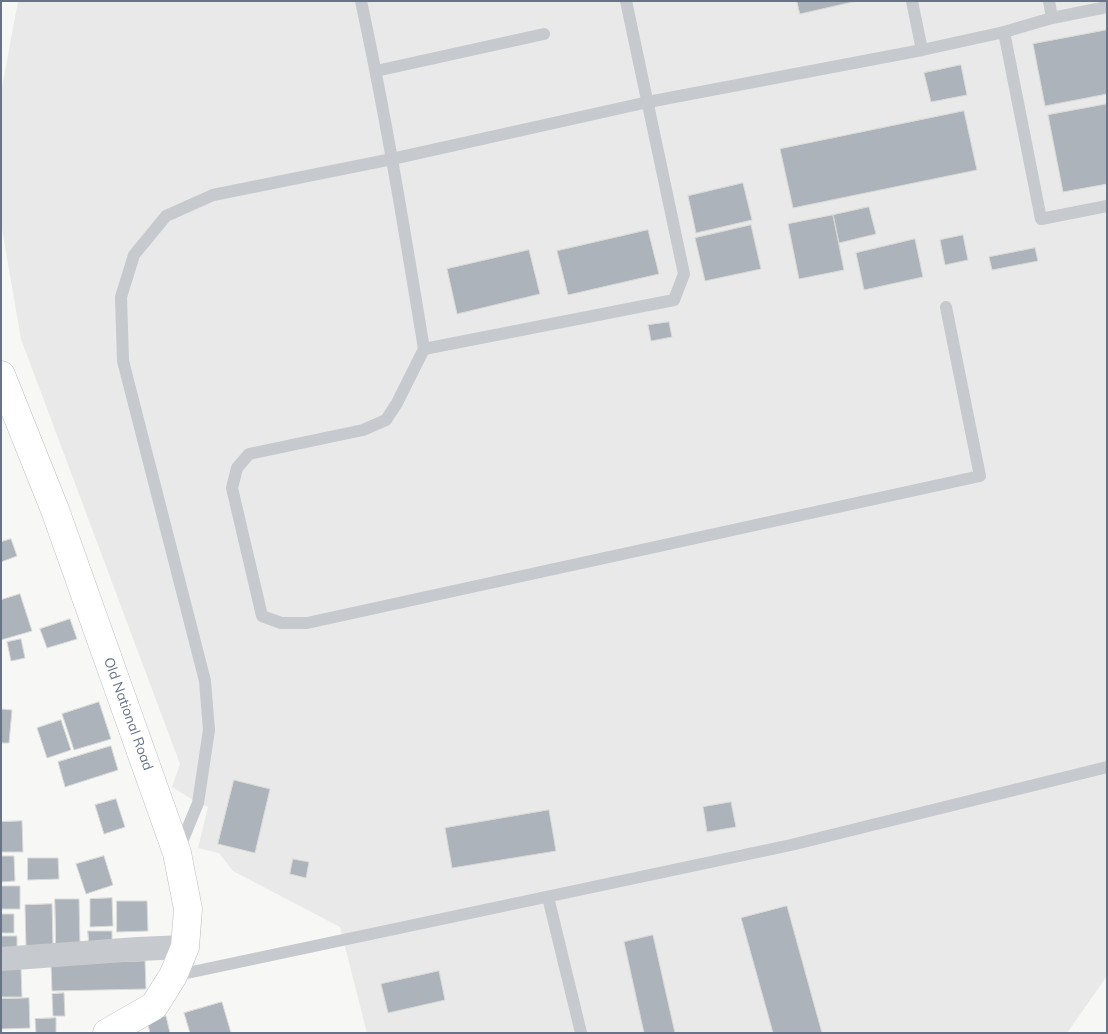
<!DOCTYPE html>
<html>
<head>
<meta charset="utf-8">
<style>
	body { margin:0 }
	#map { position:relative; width:1108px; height:1034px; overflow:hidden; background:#f7f8f5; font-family:Mulish,sans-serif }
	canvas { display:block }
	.frame { position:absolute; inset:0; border:2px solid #677386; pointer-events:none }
</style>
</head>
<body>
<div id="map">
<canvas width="1108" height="1034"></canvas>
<div class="frame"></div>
</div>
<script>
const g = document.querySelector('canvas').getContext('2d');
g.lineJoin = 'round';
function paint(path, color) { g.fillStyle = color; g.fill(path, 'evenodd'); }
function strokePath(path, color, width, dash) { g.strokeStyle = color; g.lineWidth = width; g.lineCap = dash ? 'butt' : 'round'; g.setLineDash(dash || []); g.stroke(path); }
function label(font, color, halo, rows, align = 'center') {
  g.font = font + ' Mulish,sans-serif'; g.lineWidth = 5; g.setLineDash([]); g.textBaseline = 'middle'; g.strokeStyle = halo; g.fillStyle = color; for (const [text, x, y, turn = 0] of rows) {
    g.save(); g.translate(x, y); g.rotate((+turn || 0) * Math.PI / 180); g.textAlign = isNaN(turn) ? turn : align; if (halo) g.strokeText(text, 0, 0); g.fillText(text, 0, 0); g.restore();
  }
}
paint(new Path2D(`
	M18,1h1089v975l-40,57h-700l-27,-106 -107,-56 -14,-18 -21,-5 10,-41 -10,-4 -26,-16 8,-23 -159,-425 -20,-116v-130z`), '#e8e9e8');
const building = new Path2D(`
	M797,1h60l-57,13z
	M1107,30v64l-62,12 -12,-62z
	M961,65l6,30 -36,7 -7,-29z
	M1107,104v80l-44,8 -15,-77z
	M964,111l13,59 -184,38 -13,-59z
	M743,183l9,37 -56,13 -8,-37z
	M869,207l7,27 -37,9 -6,-28z
	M833,215l11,55 -45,9 -11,-55z
	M751,225l10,44 -56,12 -10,-43z
	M648,230l11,44 -91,21 -11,-44z
	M963,235l5,25 -23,5 -5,-25z
	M915,239l8,38 -59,13 -8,-37z
	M1035,248l3,13 -46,9 -3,-13z
	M529,250l11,44 -83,20 -10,-45z
	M669,322l3,15 -21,4 -3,-16z
	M11,539l6,17 -16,6v-20z
	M20,594l12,37 -31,9v-40z
	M70,619l7,20 -30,9 -7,-19z
	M21,639l4,19 -14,3 -4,-19z
	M99,702l12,37 -37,11 -12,-36z
	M1,709l11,1 -3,33h-8z
	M61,720l10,30 -24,8 -10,-30z
	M111,746l7,24 -53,17 -7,-25z
	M234,780l36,9 -15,64 -37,-9z
	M116,799l9,28 -21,7 -9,-29z
	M731,802l5,25 -29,5 -4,-25z
	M549,810l7,41 -104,17 -7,-40z
	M22,821l1,31h-22v-30z
	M1,856h13l1,25 -14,1z
	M104,856l9,29 -27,9 -10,-30z
	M28,858h30l1,21 -31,1z
	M293,859l16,3 -3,16 -16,-4z
	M1,886h19v23h-19z
	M112,898l1,28 -23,1v-28z
	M55,899h24l1,45 -24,1z
	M117,901h30l1,30 -31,1z
	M52,904l1,42 -27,1 -1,-42z
	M787,906l35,127h-49l-32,-115z
	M1,914h13v19h-13z
	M88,931h24v12h-23z
	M653,935l22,98h-31l-20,-91z
	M1,936h16v17h-16z
	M145,961l1,28 -94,2 -1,-27z
	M21,969l1,28h-21v-27z
	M439,971l6,29 -57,13 -7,-29z
	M64,993l1,23h-12l-1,-22z
	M29,998l1,30 -29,1v-30z
	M222,1002l9,31h-41l-6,-20z
	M166,1016l4,17h-20l-3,-13z
	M56,1018v15h-20l-1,-14z`);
paint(building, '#acb3ba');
strokePath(building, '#d9dad7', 1);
const secondary = new Path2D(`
	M1,375l54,135 122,343 11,56 -3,38 -12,29 -19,30 -47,27`);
strokePath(secondary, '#b8bcc2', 29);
strokePath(new Path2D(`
	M361,1c25,116 44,232 63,348l250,-49 10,-26 -58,-273
	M912,1l10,49
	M1049,1l3,17
	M1004,32l37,187 66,-13
	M376,71l168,-37
	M424,349l-27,54 -11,17 -23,10 -114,24 -12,14 -5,20 30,128 19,7h26l673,-147 -34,-169
	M179,849l19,-46 11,-73 -4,-49 -82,-320 -2,-64 13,-42 32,-39 47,-21 179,-36 256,-57 274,-52 82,-18 48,-14 55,-11
	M548,897l33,136
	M173,976l618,-131 316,-78`), '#c6c9cd', 12);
strokePath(new Path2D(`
	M1,959l137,-10 47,-2`), '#c6c9cd', 24);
strokePath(secondary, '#fff', 28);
label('14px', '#677386', '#fff', [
	["Old National Road",128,714,70]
]);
</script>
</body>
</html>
